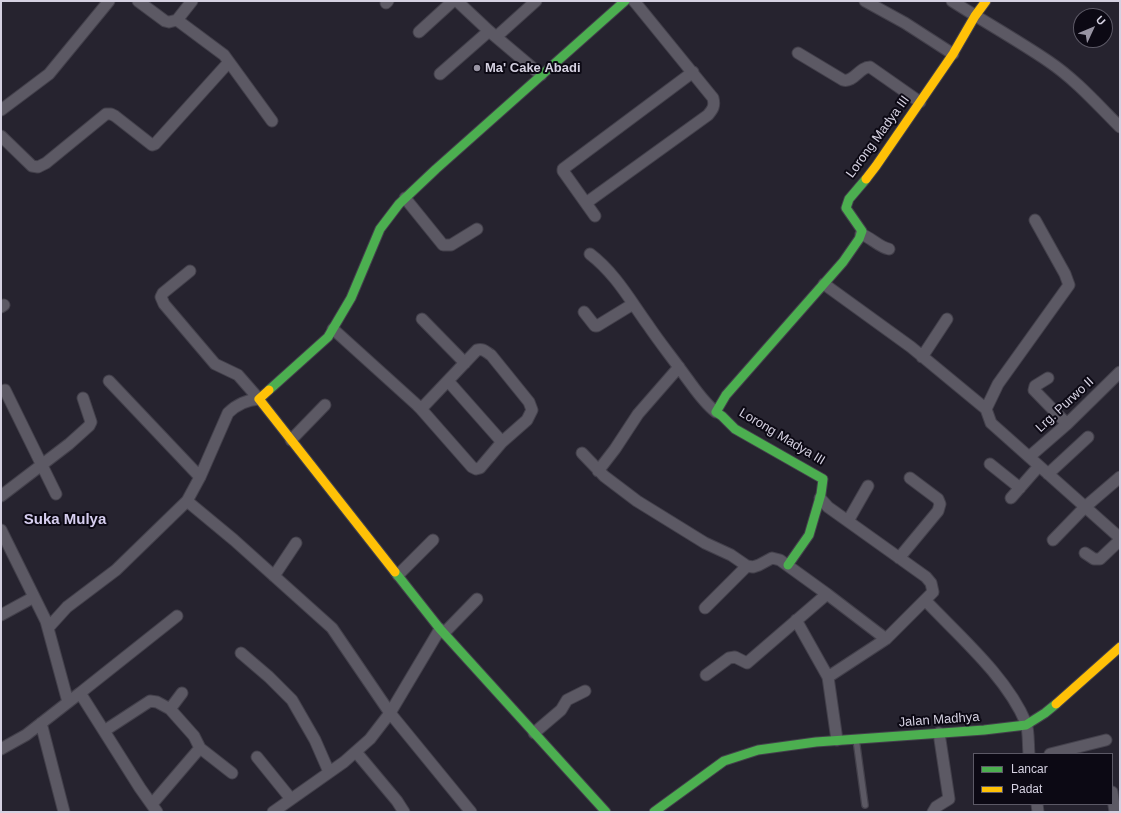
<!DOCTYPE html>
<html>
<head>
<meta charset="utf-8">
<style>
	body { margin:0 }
	#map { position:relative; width:1121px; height:813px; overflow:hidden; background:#26232f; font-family:Helvetica,sans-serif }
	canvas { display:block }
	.frame { position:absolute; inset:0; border:2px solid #d5d1e1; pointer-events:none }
	.legend { position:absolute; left:973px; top:753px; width:140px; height:52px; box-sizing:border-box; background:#0c0914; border:1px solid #5c5966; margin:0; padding:5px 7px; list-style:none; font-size:12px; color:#d5d1e1 }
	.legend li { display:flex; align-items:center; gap:8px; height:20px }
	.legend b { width:20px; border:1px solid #5c5966 }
	.north { position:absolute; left:1073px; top:8px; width:40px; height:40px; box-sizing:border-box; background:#0c0914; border:1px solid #5c5966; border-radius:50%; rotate:46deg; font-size:11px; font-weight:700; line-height:16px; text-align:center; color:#d5d1e1 }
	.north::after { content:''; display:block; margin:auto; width:14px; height:18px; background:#9894a3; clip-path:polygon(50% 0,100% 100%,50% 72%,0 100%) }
</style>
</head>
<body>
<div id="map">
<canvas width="1121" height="813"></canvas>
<div class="frame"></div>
<ul class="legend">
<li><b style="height:5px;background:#4caf50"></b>Lancar</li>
<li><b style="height:5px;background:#ffc107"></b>Padat</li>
</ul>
<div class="north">U</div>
</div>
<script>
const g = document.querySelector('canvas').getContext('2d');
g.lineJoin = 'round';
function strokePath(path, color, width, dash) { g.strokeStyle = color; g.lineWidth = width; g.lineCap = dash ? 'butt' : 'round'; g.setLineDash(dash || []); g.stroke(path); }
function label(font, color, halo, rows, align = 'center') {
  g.font = font + ' Helvetica,sans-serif'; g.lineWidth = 4; g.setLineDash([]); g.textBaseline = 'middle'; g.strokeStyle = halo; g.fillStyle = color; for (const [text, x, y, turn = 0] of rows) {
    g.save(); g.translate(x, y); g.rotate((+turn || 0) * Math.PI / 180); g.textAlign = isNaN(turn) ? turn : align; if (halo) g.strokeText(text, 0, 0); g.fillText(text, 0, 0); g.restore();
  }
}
const lane = new Path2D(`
	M856,739l9,66`);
const street = new Path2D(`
	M138,1l27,20 4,1 8,-2 15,-19
	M457,1l32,30 52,44
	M865,1l40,22 48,31
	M952,1c31,20 65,39 96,60 27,18 49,43 72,66
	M386,3l2,-2
	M177,20l47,35 48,66
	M419,32l34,-31
	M496,37l40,-36
	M798,53l45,27c11,3 16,-13 27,-13l50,35
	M440,74l49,-43
	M1,110l48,-36 60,-73
	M1,136l31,30 6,1 8,-4 60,-49h5l4,2 37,29 3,-1 74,-82
	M405,198l38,47h8l26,-16
	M586,203l122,-88c5,-6 7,-9 5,-17l-79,-97
	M595,216l-32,-45v-2l130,-97
	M861,234c11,4 18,13 28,15
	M590,254c25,19 40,46 58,71 12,18 26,35 38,52 9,12 18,26 30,35
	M190,271l-27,22 -2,4 3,7 51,60 23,11 21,24
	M824,284l87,63 75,62
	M1,307l3,-2
	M584,312l11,14h2l36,-22
	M422,319l43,44
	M333,329l84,76 4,4 51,58 4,2 4,-1 22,-26 25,-22 5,-10 -3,-8 -38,-47c-5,-3 -8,-7 -14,-5l-56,59
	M922,357l25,-38
	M1048,378l-13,8 -1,4 33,34
	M109,381l91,96
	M448,381l54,61
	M5,390l51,104
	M986,409l12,-25 71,-99 -4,-11 -30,-54
	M986,409l5,14 129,115
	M291,440l34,-35
	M582,453l22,23 33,25 68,42 26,12 16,11 6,1 6,-2 13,-7 8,2 47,34 59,45
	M1029,457l38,-33 53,-52
	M990,464l30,24
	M598,471l17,-22 23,-35 41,-47
	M1048,474l40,-37
	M1,496l68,-52 20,-18 2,-4 -8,-24
	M820,498l8,9 98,70 5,6 2,9 -8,8c34,36 82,77 101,123 3,9 2,21 3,31
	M1011,498l28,-32
	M187,501l47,39 98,88 58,85 81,99
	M848,521l20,-35
	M1,530l45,91 22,81
	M1053,540l32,-33 35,-30
	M1085,553l9,6h6l20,-19
	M899,558l39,-47 2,-7 -2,-5 -28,-21
	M398,575l35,-35
	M274,576l22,-33
	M705,608l42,-42
	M1,615l33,-18
	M796,620l32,57
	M48,628l19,-21 49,-37 71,-69 13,-24 28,-64c9,-9 18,-13 31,-14
	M444,633l33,-34
	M241,653l28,24 23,23 23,40 14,32
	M706,675l23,-17 6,-1 12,6 80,-69
	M80,693l97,-77
	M170,709l24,27 6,12 32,25
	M41,723l23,89
	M104,731l46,-30 7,1 13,7 12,-16
	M534,733l27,-23 6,-10 18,-9
	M837,740l-9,-63 58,-38 39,-39
	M1,749l25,-14 54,-42 60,95 17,24
	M356,752l41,49 7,11
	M1050,754l56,-14
	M257,757l34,42
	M1112,792l3,20
	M152,804l48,-56
	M1037,804l1,8
	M273,812l71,-50 26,-23 20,-26 50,-84
	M933,812l3,-5 13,-8 -10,-66`);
const fast = new Path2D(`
	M269,390l59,-53 23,-39 29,-69 19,-25 37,-35 189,-168
	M788,565l21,-30 12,-41 2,-15 -88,-50 -13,-13 -6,-4 10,-17 117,-133 16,-23 3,-8 -16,-23 3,-9 17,-20
	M395,572l45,57 166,183
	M654,812l70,-51 34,-11 58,-8 168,-12 42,-5 19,-12 11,-9`);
const slow = new Path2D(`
	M866,179l10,-13 77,-112 22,-38 11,-15
	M269,390l-10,9 136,173
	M1056,704l64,-57`);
strokePath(lane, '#43404b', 8);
strokePath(street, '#43404b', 13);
strokePath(fast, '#43404b', 11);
strokePath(slow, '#43404b', 11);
strokePath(lane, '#5c5964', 5.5);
strokePath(street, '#5c5964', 11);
strokePath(fast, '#4caf50', 9);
strokePath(slow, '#ffc107', 9);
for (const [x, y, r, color] of [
	[477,68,4,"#9894a3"]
]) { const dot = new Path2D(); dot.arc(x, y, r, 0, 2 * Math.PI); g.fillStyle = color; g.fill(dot); strokePath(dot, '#0c0914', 1.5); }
label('bold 13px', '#d5d1e1', '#0c0914', [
	["Ma' Cake Abadi",485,68]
], 'left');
label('13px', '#d5d1e1', '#0c0914', [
	["Lorong Madya III",878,137,-54],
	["Lrg. Purwo II",1065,405,-43],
	["Lorong Madya III",782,437,31],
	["Jalan Madhya",939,720,-4]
]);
label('bold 15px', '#d6ceef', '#0c0914', [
	["Suka Mulya",65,520]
]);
</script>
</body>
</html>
